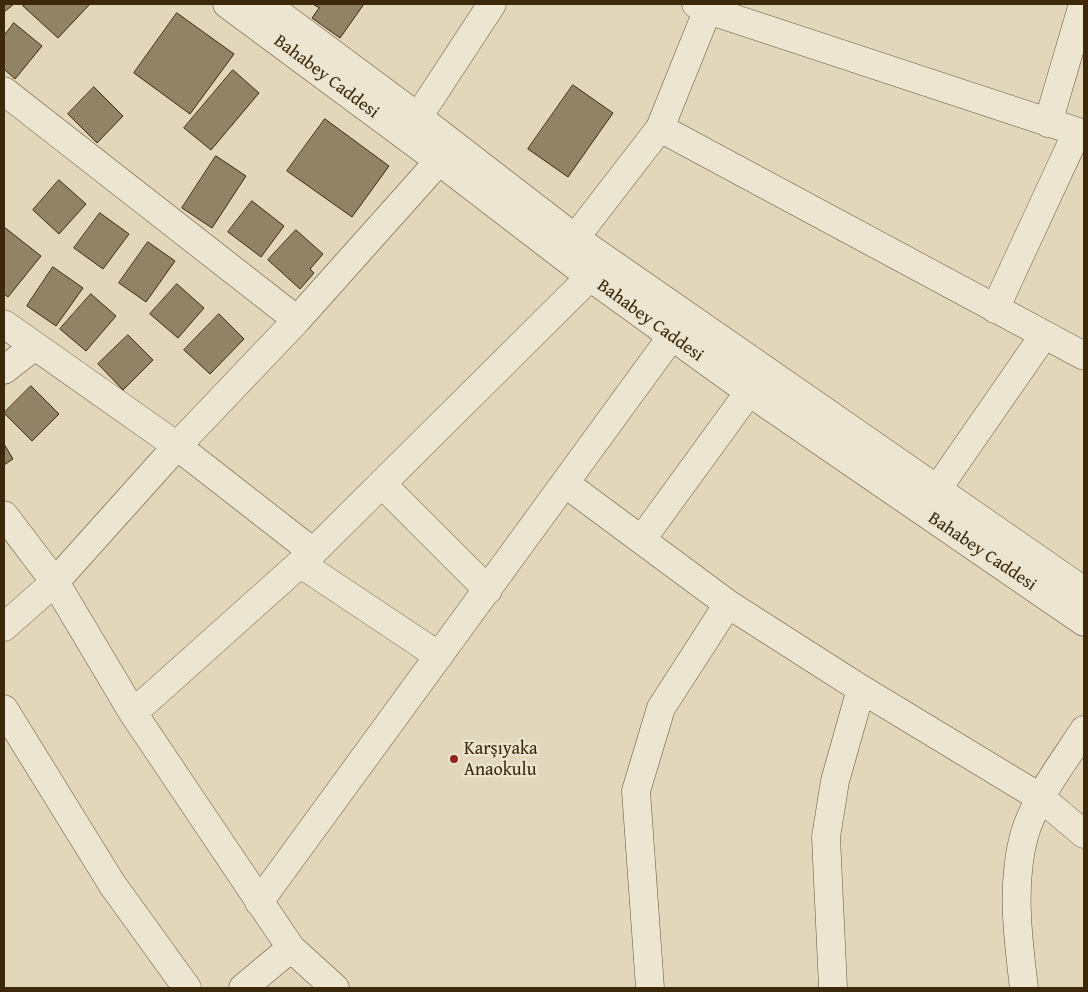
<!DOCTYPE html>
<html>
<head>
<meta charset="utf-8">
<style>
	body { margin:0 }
	#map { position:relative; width:1088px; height:992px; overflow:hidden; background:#e2d7ba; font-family:"Gentium Book Plus",serif }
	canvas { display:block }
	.frame { position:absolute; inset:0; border:5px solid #3d290a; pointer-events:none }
</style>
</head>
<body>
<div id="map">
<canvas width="1088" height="992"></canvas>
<div class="frame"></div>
</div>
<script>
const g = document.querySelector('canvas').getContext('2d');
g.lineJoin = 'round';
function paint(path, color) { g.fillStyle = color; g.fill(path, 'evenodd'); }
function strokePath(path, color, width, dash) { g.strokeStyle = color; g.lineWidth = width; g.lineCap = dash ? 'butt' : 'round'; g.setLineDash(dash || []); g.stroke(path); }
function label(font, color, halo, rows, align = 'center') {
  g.font = font + ' "Gentium Book Plus",serif'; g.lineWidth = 4.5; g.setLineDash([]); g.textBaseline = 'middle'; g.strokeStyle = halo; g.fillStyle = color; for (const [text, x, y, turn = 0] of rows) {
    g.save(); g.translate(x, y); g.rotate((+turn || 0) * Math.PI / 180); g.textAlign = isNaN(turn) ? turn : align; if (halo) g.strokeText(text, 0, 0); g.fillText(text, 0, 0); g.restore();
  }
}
const building = new Path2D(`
	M4,4h10l-10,8z
	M26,4h64l-32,34 -35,-32z
	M313,4h51l-24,34 -28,-20 7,-10z
	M177,13l57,41 -44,60 -56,-41z
	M14,23l28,23 -27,33 -11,-10v-33z
	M233,70l26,23 -48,57 -27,-22z
	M573,85l40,28 -45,64 -40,-28z
	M94,87l29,29 -26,27 -29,-29z
	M325,119l64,47 -37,51 -65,-46z
	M216,156l30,20 -34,52 -30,-20z
	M59,180l27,24 -27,30 -26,-24z
	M252,201l32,25 -23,31 -33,-25z
	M100,213l29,21 -26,35 -29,-21z
	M4,227l37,29 -33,41 -4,-3z
	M296,230l27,24 -13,15 4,4 -14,16 -32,-29z
	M148,242l27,19 -29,41 -27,-19z
	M53,267l30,21 -27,38 -29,-20z
	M177,284l27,24 -26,30 -28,-24z
	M91,294l25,22 -30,35 -26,-22z
	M219,314l25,25 -34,35 -26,-24z
	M128,335l25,25 -30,30 -25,-26z
	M31,386l28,28 -27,27 -28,-28z
	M4,444l9,15 -9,6z`);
paint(building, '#938366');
strokePath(building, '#3d290a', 1);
const minor = new Path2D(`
	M227,4l212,157 151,116 159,115 335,230
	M266,4l152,113 157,121 509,353
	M696,4l12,6 376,124
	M4,91l293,229
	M418,117l74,-113
	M1048,123l35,-119
	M660,128l424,228
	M575,238l85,-110 50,-124
	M995,309l82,-177
	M4,324l173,122 136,106
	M4,370l31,-24
	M382,484l106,106
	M566,484l162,120 133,85 180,109 43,36
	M938,488l106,-153
	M4,515l51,67 78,131 158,235 44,40
	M642,539l107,-147
	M301,564l138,92
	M4,627l51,-45 122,-136 120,-126 142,-159
	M4,709l108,175 75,104
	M133,713l180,-161 277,-275
	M259,902l413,-566
	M243,988l48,-40
	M650,988l-14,-197 25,-83 67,-104
	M833,988l-7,-151 9,-56 26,-92
	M1024,988c-6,-48 -13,-104 0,-152 11,-38 39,-73 60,-106`);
strokePath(minor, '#665436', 29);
strokePath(minor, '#ece5d2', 28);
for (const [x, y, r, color] of [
	[454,759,5,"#8f2418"]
]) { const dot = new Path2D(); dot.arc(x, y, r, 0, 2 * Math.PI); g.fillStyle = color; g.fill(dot); strokePath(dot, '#ece5d2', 2); }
label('18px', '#3d290a', '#ece5d2', [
	["Bahabey Caddesi",326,77,37],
	["Bahabey Caddesi",650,321,36],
	["Bahabey Caddesi",982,552,34]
]);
label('18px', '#3d290a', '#ece5d2', [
	["Karşıyaka",464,749],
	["Anaokulu",464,770]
], 'left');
</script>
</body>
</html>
